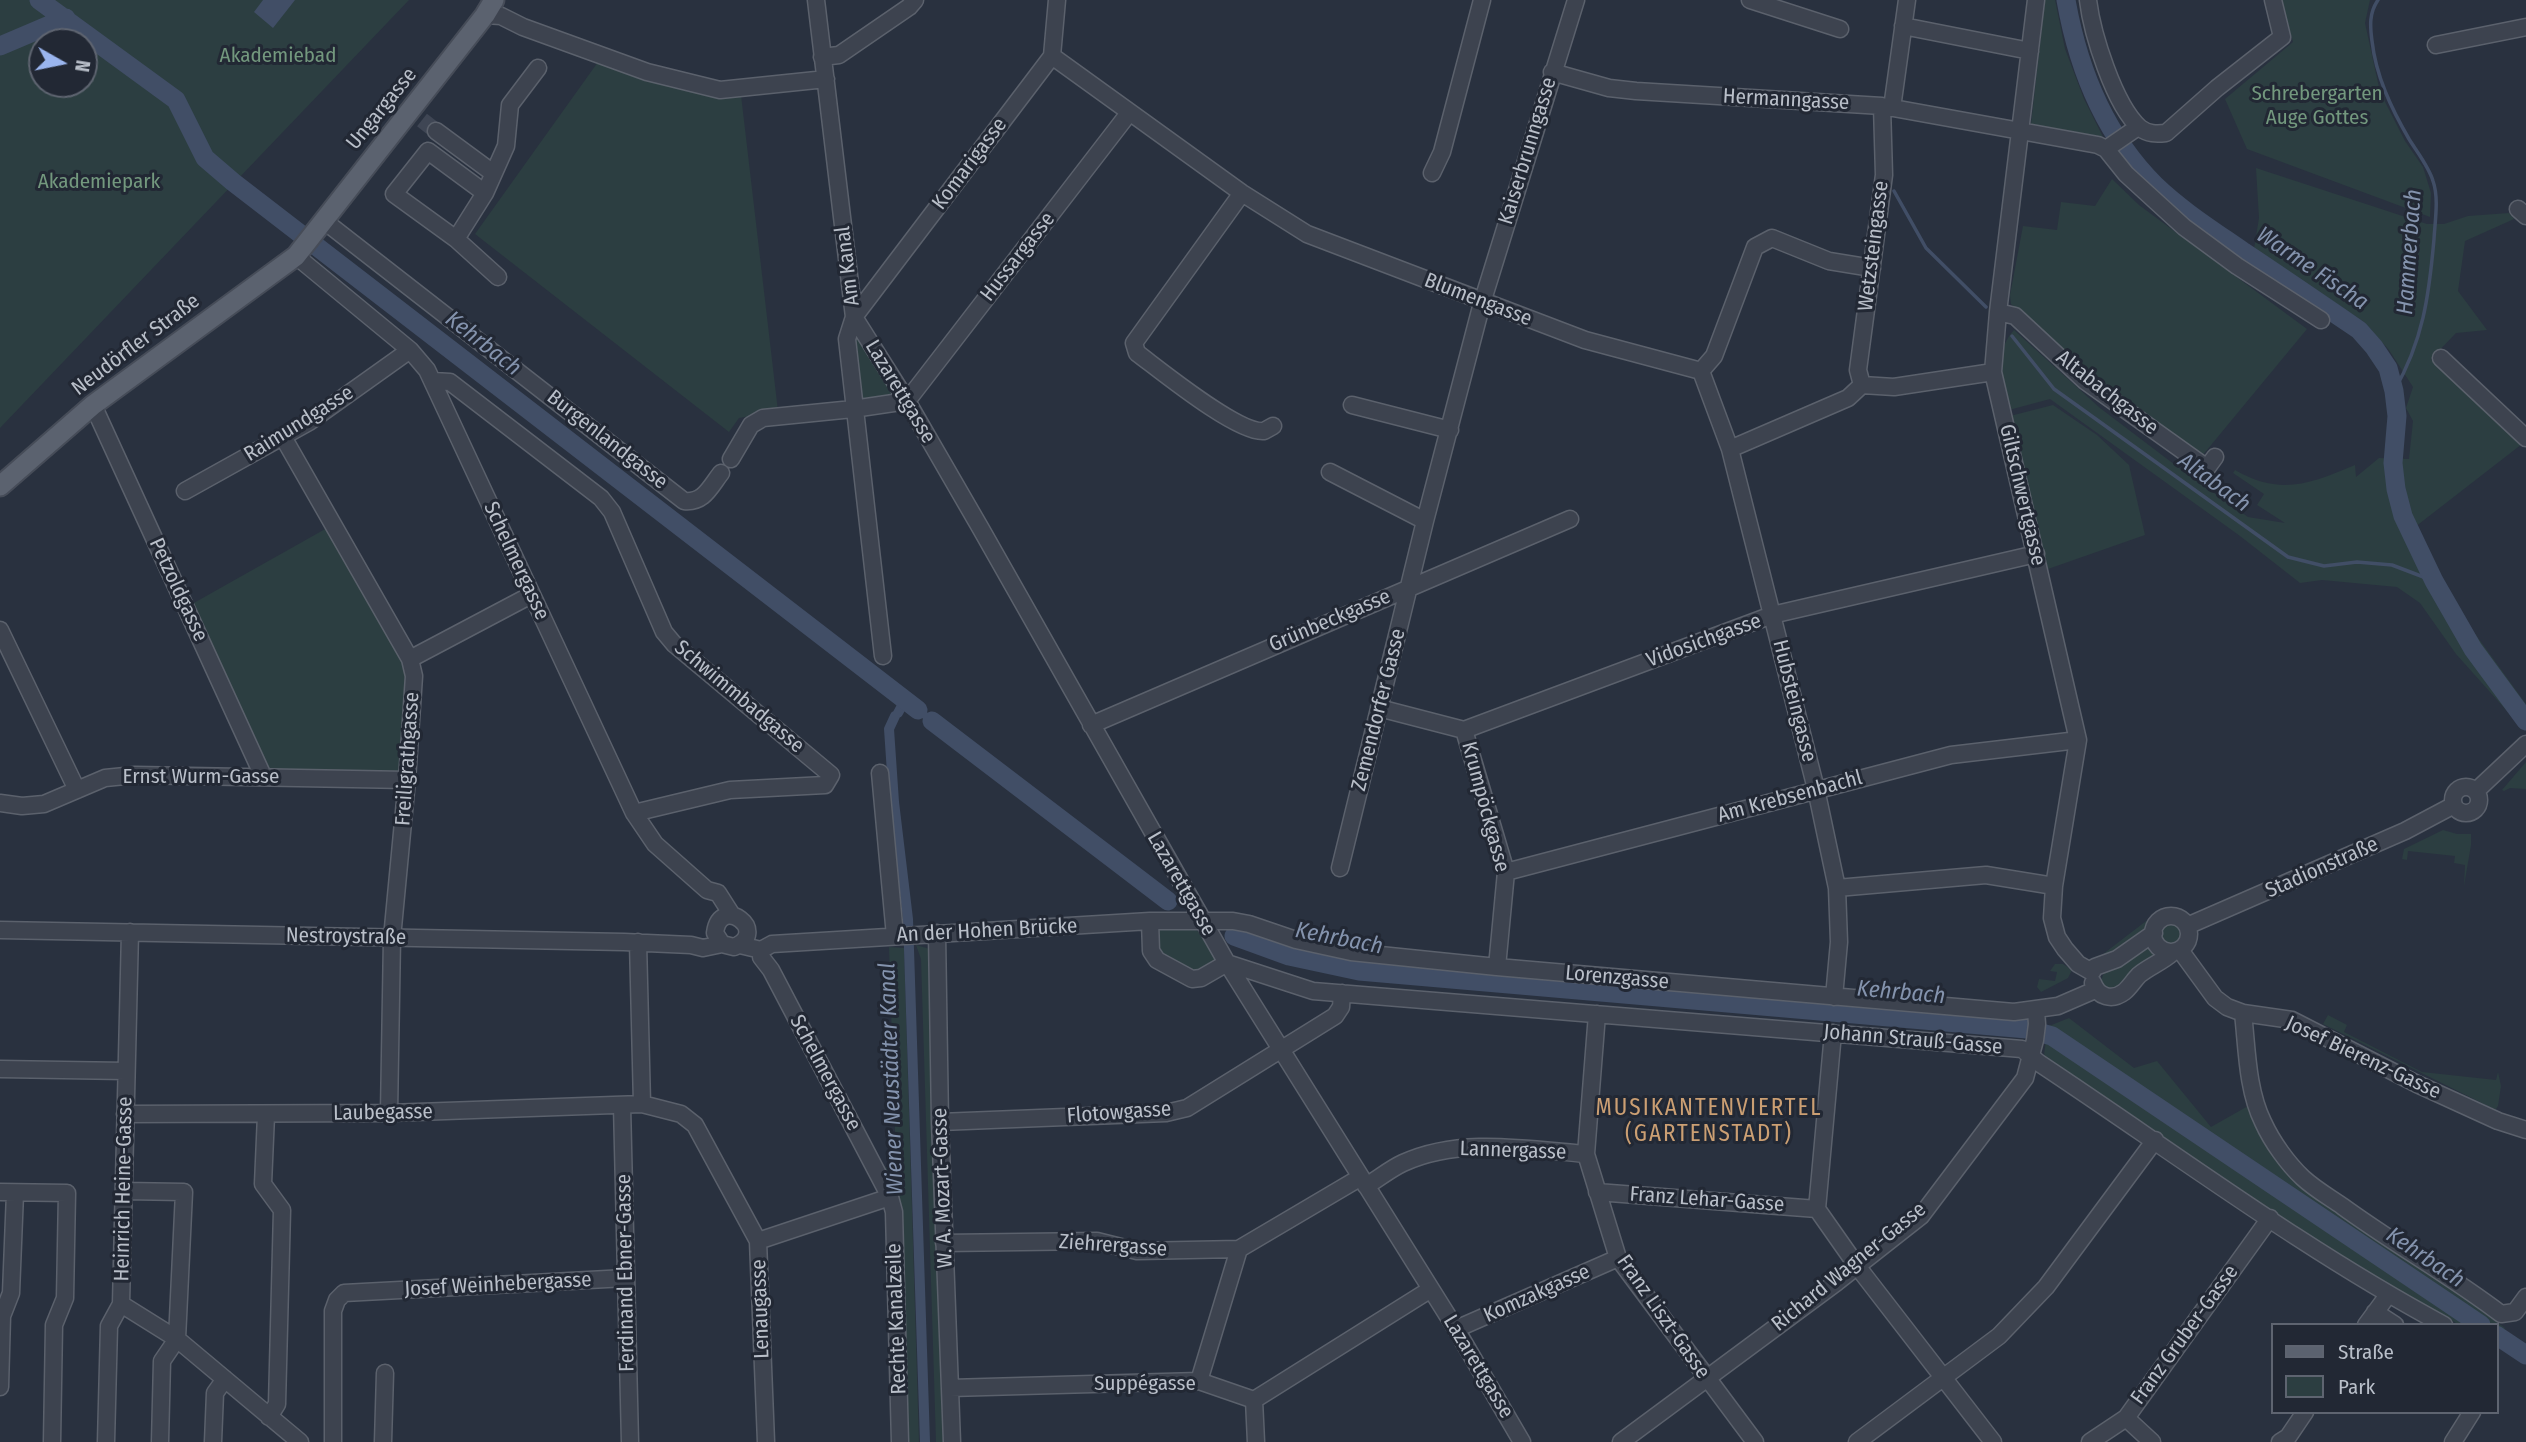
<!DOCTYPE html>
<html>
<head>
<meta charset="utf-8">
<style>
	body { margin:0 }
	#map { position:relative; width:2526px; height:1442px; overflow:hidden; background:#29313f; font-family:"Fira Sans Condensed",sans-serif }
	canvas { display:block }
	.legend { position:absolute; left:2271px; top:1323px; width:228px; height:91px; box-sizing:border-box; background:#222834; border:2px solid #5e6470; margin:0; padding:9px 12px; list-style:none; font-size:21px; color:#b9bfc9 }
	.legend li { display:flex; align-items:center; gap:14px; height:35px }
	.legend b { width:35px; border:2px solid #5e6470 }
	.north { position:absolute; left:28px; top:28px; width:70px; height:70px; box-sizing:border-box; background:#222834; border:2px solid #5e6470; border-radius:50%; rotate:99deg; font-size:19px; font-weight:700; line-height:28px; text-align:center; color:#b9bfc9 }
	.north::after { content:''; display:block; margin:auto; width:24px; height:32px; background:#9ab5ee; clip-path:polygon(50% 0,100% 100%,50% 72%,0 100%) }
</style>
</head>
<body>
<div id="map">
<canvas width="2526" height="1442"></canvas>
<ul class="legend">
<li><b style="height:9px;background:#5b626f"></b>Straße</li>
<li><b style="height:19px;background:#2c3e41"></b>Park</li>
</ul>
<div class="north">N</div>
</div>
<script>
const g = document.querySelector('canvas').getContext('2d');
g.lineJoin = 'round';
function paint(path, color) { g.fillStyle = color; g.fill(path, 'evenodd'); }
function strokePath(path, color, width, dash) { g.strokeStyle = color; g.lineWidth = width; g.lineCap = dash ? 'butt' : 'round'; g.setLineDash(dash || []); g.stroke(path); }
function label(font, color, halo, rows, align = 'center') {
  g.font = font + ' "Fira Sans Condensed",sans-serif'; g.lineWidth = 6; g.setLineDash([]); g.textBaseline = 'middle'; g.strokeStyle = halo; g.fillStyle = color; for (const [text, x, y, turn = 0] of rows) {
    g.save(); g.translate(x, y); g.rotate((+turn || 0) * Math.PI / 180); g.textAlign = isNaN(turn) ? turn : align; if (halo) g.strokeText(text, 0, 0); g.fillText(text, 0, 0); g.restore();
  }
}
paint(new Path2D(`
	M0,0h409l-409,428zM42,42h42v42h-42z
	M2045,0h10l10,49 19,50 19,38 -72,-13z
	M2281,0h89l-5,23 15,69 25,49 18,26 8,26 -1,24 -183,-68 -22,-50 68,-57z
	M598,62l143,33 37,316 -39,7 -10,14 -254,-198z
	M2256,168l171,56h17l24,-8 41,-3 5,6 -49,22 -7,50 29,39 -31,3 -25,26 91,85 -107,83 37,75 74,102 -11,16 -59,-66 -36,-51 -23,-16 -75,-7 -22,3 -60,-47 -190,-137 -41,11c-6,-27 -16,-58 5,-80l86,78 83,63 65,46 37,6 -28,-18 7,-11 -31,-21 2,-3c45,26 75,14 120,-5l1,12 23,-19 30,1 4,-38 -7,-13 7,-21 -24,-37 -25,-28 -110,-73 5,-31z
	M2112,179l27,26 168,124 -105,127 -108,-79 -83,-73 -1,-9 13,-69 34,4 4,-28 34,4z
	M856,335l39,61 -34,6 -8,-66z
	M2053,405l44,30 32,30 16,70 -97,34 -38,-153z
	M327,528l82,143 -7,102 -135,-2 -75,-167z
	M2526,762v27l-16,-1 -6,3 -2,-1z
	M2443,830l14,4h14v11l-7,41 1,-21 -11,-2 1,-7 -47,-5 -1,9 -5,-1 2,-10z
	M2150,918c-7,26 -30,33 -52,40z
	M2161 934a10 10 0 1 1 20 0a10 10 0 1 1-20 0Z
	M1193,928l6,4 19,30 -18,12 -40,-18 -4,-7 1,-20z
	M2150,942l13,12 -29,17 -20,18 -8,-1 -5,-7 3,-9z
	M916,945l14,4 16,493h-10l-15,-483z
	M889,947l15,1 15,494h-10l-7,-235 -20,-38 14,-6z
	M2055,964h8l9,6 -4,8 -27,14 -4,-5 2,-8 16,2 2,-9 -7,-1z
	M2328,1015l19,10 -3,7 78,40 74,8 2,-8 3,14 -3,20 -2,3 -4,-1 -169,-84z
	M2069,1018l65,50 23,-7 54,66 37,-21 31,47 22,26 204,149 -4,6 -5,-3v-6h-10l-437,-299z
	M2046,1040l420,285h-7l-20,-13 -74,-38 -321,-219z`), '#2c3e41');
paint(new Path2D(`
	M263,0h32l-22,28 -19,-16z`), '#414e66');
strokePath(new Path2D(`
	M2378,0c-9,13 -8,26 -6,41 4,35 19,67 37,98 8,13 20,28 24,42 6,17 2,40 1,58 -5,57 -11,102 -40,152
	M1894,191l32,57 60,59
	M2012,336l42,53 234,168 36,9 33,-4 35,3 42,16`), '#414e66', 3.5);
strokePath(new Path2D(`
	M898,713l7,-13
	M895,716l-6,13 5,73 14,117 17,523`), '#414e66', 10);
strokePath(new Path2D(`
	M39,0l137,100 29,58 28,24 685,528
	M2066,0c12,68 39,135 89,185 27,26 59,46 89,67 39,26 77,52 115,78l15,17 14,21 6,23 3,25 -4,47 3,26 7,27 31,65 39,68 53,72
	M0,46l66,-28
	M932,721l236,180
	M1234,936l55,20 70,15 668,58 25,7 429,289
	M2496,1335l30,20`), '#414e66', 19);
strokePath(new Path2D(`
	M422,120l14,11`), '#3f4654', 16, [16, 8]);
const minor = new Path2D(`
	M816,0l38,317 -7,22 36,317
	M1750,0l90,29
	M2036,0l-38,312 -5,60 85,368 -24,146 -2,32 5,19 8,12 13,15 14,8
	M2088,0c4,33 26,105 52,128 8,6 16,6 26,5l51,-45 65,-51 -9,-37
	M485,15l16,1 22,11 124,45 73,18 106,-11
	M1903,26l127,25
	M2436,45l90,-18
	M1052,56l190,137 65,41 278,106 116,31 13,-15 41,-109 17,-9 57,23 43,7
	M822,57l17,-2 70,-48 6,-7
	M1552,72l57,16 27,3 246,15 216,39 8,4 20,25 58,53 53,39 84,54
	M1892,108l15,-108
	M436,131l57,42
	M2106,149l32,-22
	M1432,173l10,-21 40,-152
	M485,193l-57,-42 -34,43 62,45 42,38
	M1242,193l-108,150 3,10c23,17 101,81 127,78 0,0 9,-5 9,-5
	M2518,209l8,7
	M323,220l361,281c20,2 26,-14 37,-28
	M456,239l29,-46 21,-47 4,-41 28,-37
	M296,256l114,94 17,20 207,443 21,31 52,46 11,3 14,22
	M1998,312l17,4 70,65 122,87 8,-11
	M854,317l53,84 74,128 246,434 229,366 66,113
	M854,317l198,-261 5,-56
	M2441,358l85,80
	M1701,371l29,78 86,340 21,99 2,54 -5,55
	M433,381l17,1 151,116 11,14 52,120 10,12 157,131 -6,10 -95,5 -96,23
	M1862,385l-4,-15 26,-195 -2,-69
	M93,405l170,371
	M1352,405l98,25
	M283,437l127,222 4,17 -7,104 -15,158 -3,175
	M1730,449l118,-51 14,-13 32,2 99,-15
	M731,459l20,-34 12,-7 90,-9 54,-8 222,-288
	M1330,472l95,49
	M185,491l124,-69 101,-72
	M0,630l77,160
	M410,659l121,-64
	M1379,708l85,22 308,-115 264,-61
	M1091,725l479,-206
	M1464,730l42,142 -9,95
	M880,773l15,163
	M2453 800a13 13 0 1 1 26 0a13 13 0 1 1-26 0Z
	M2476,791l50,-47
	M0,803l22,3 22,-2 61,-26 30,-3 272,5
	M1340,868l85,-347 57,-218 94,-303
	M1506,872l445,-117 127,-15
	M1837,888l149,-13 68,11
	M2153 934a18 18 0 1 1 36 0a18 18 0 1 1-36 0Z
	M1150,921l1,30 6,9 35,19 9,-1 26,-15 86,28 709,58 17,14c133,88 265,187 405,262
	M2187,926l218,-95 49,-26
	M0,930l624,12 67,3 12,3 19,-4 12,3c37,-15 -14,-54 -19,-14l7,11
	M937,933l3,189 12,320
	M638,942l4,162
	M740,945l21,5 11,-6 378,-23h83l16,3 47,16 55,12 146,15 517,45 44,-6 37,-16
	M761,950v7l10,13 119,227 4,15 6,230
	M2180,950l35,48 12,9 16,6 49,7 125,64 81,37 28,9
	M2092,972l3,-5 22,-8 37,-26
	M2093,983c5,14 19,18 31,9 6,-5 10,-12 15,-17 11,-9 23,-13 33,-22
	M2243,1013c4,35 4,77 20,109 9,20 25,42 40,56 12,11 26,19 39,28 52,38 108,69 159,108l14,-2 11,-15
	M1597,1014l-11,140 32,104 137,184
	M1833,1033l-16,176 40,57 136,176
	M0,1069l126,2
	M622,1105l8,337
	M125,1114l264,-1 253,-9 39,10 14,11 63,116 8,201
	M266,1115l-3,69 19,26 -5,194 -8,13
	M940,1122l226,-9 21,-5 148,-92 6,-9 1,-14
	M1366,1186c12,-7 24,-17 37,-23 57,-26 122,-14 183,-9
	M124,1191l60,1 -7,147 -15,22 -2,81
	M0,1192l67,1 -2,105 -11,27 -2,117
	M1597,1192l220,17
	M758,1241l132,-44
	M944,1243l153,-2 40,10 102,-2
	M121,1304l56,35 123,103
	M2375,1312l20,13
	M2366,1325l22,-30
	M1456,1329l162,-71
	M1199,1381l40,-132 122,-72
	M0,1387l2,-71 9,-23 4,-100
	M950,1388l249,-7 55,19 177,-111
	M1254,1400l2,42
	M2126,1418l26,24
	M106,1442l3,-116 12,-22 9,-372
	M213,1442l2,-49 10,-14
	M333,1442v-131l4,-11 7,-7 282,-15
	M383,1442l2,-69
	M1621,1442l216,-160 84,-66 104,-138 10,-38 2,-16 -1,-14
	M1857,1442l142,-106 47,-49 109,-147
	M2090,1442l36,-24 144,-200
	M2280,1442l8,-5 17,-25
	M2453,1442l19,-30`);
const major = new Path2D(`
	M0,486l93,-81 203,-149 189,-241 9,-15`);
strokePath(minor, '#5b616c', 19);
strokePath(major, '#464c58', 23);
strokePath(minor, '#3d434f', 16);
strokePath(major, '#5b626f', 19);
label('21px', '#73987e', '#222834', [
	["Akademiebad",278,56],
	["Schrebergarten",2317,94],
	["Auge Gottes",2317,118],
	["Akademiepark",99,182]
]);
label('21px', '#b9bfc9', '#222834', [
	["Hermanngasse",1786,100,3],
	["Ungargasse",382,109,-51],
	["Kaiserbrunngasse",1528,151,-73],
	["Komarigasse",970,164,-53],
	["Wetzsteingasse",1874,246,-83],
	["Hussargasse",1018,257,-52],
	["Am Kanal",848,266,-97],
	["Blumengasse",1478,300,21],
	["Neudörfler Straße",136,345,-37],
	["Lazarettgasse",900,392,59],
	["Altabachgasse",2107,393,38],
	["Raimundgasse",299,424,-32],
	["Burgenlandgasse",607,440,38],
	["Giltschwertgasse",2022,495,77],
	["Schelmergasse",516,561,65],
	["Petzoldgasse",178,590,65],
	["Grünbeckgasse",1330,621,-23],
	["Vidosichgasse",1704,641,-20],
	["Schwimmbadgasse",739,697,40],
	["Hubsteingasse",1794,701,76],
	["Zemendorfer Gasse",1379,710,-76],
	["Freiligrathgasse",408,759,-86],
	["Ernst Wurm-Gasse",201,777],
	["Am Krebsenbachl",1790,797,-15],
	["Krumpöckgasse",1485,807,75],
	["Stadionstraße",2322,868,-24],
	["Lazarettgasse",1181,884,60],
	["An der Hohen Brücke",987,931,-3],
	["Nestroystraße",346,937,1],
	["Lorenzgasse",1617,978,5],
	["Johann Strauß-Gasse",1913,1040,5],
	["Josef Bierenz-Gasse",2363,1058,25],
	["Schelmergasse",825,1073,62],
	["Laubegasse",383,1113,-1],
	["Flotowgasse",1119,1113,-4],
	["Lannergasse",1513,1151,2],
	["W. A. Mozart-Gasse",943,1188,-92],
	["Heinrich Heine-Gasse",124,1189,-89],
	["Franz Lehar-Gasse",1707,1200,4],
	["Ziehrergasse",1113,1246,4],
	["Richard Wagner-Gasse",1849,1267,-39],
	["Ferdinand Ebner-Gasse",626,1273,-91],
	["Josef Weinhebergasse",498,1285,-3],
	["Komzakgasse",1537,1294,-24],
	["Lenaugasse",761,1309,-92],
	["Franz Liszt-Gasse",1663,1317,55],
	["Rechte Kanalzeile",897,1319,-92],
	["Franz Gruber-Gasse",2185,1335,-54],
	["Lazarettgasse",1478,1367,59],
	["Suppégasse",1145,1384]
]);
label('italic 23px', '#8493ad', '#222834', [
	["Hammerbach",2410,252,-86],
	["Warme Fischa",2312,269,34],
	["Kehrbach",483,344,38],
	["Altabach",2214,483,36],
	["Kehrbach",1339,939,11],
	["Kehrbach",1901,993,5],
	["Wiener Neustädter Kanal",892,1079,-92],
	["Kehrbach",2425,1258,34]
]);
g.letterSpacing = '2px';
label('23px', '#cb9f73', '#222834', [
	["MUSIKANTENVIERTEL",1709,1109],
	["(GARTENSTADT)",1709,1135]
]);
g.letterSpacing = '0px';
</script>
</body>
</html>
